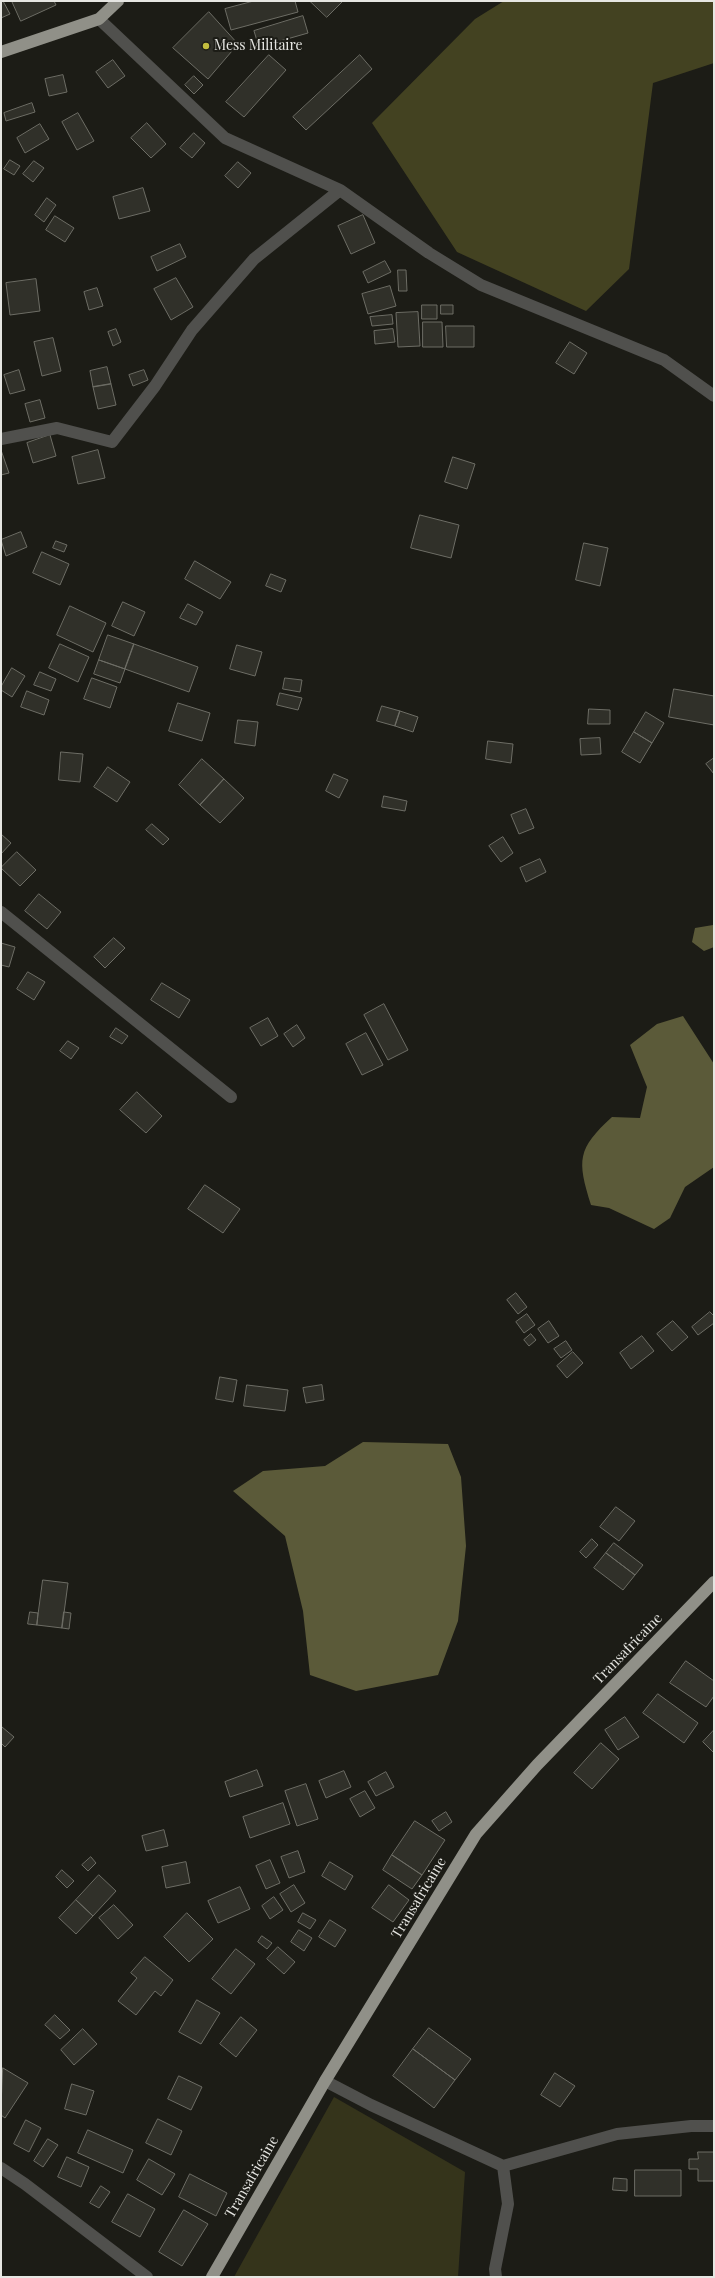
<!DOCTYPE html>
<html>
<head>
<meta charset="utf-8">
<style>
	body { margin:0 }
	#map { position:relative; width:715px; height:2278px; overflow:hidden; background:#1c1c16; font-family:"Playfair Display",serif }
	canvas { display:block }
	.frame { position:absolute; inset:0; border:2px solid #e6e6e2; pointer-events:none }
</style>
</head>
<body>
<div id="map">
<canvas width="715" height="2278"></canvas>
<div class="frame"></div>
</div>
<script>
const g = document.querySelector('canvas').getContext('2d');
g.lineJoin = 'round';
function paint(path, color) { g.fillStyle = color; g.fill(path, 'evenodd'); }
function strokePath(path, color, width, dash) { g.strokeStyle = color; g.lineWidth = width; g.lineCap = dash ? 'butt' : 'round'; g.setLineDash(dash || []); g.stroke(path); }
function label(font, color, halo, rows, align = 'center') {
  g.font = font + ' "Playfair Display",serif'; g.lineWidth = 4; g.setLineDash([]); g.textBaseline = 'middle'; g.strokeStyle = halo; g.fillStyle = color; for (const [text, x, y, turn = 0] of rows) {
    g.save(); g.translate(x, y); g.rotate((+turn || 0) * Math.PI / 180); g.textAlign = isNaN(turn) ? turn : align; if (halo) g.strokeText(text, 0, 0); g.fillText(text, 0, 0); g.restore();
  }
}
paint(new Path2D(`
	M334,2097l131,75 -7,105h-224z`), '#35341b');
paint(new Path2D(`
	M504,1h210v62l-61,20 -24,186 -43,42 -129,-59 -85,-129 103,-104z`), '#434221');
paint(new Path2D(`
	M713,925l1,22 -10,4 -12,-9 3,-14z
	M683,1016l31,48v103l-29,20 -15,31 -16,11 -45,-21 -18,-3c-14,-45 -14,-56 21,-88l28,1 7,-31 -17,-42 27,-21z
	M363,1442l85,2 13,33 5,69 -8,75 -20,54 -82,16 -46,-16 -7,-64 -18,-75 -52,-45 30,-20 62,-5z`), '#5b5a39');
const building = new Path2D(`
	M1,1h2l7,13 -9,4z
	M12,1h42l2,4 -35,16z
	M254,1h41l3,11 -67,18 -6,-21z
	M310,1h33l-16,16z
	M209,12l29,32 -30,35 -35,-31z
	M303,16l5,17 -49,14 -5,-16z
	M269,55l17,15 -42,47 -18,-15z
	M360,55l12,14 -66,61 -13,-13z
	M113,60l12,16 -17,12 -12,-16z
	M63,75l4,17 -18,4 -4,-17z
	M194,76l9,9 -9,9 -9,-9z
	M32,103l3,9 -29,9 -2,-8z
	M78,113l16,28 -17,9 -15,-28z
	M147,123l19,21 -15,14 -20,-20z
	M40,124l9,15 -24,14 -8,-15z
	M194,133l11,10 -13,15 -12,-10z
	M10,160l10,6 -6,9 -10,-6z
	M34,161l10,7 -11,14 -10,-8z
	M238,162l13,11 -13,15 -13,-12z
	M143,188l7,23 -31,8 -6,-22z
	M47,198l9,7 -12,17 -9,-7z
	M363,215l12,28 -24,11 -13,-28z
	M55,216l19,12 -9,14 -19,-12z
	M180,244l6,13 -29,14 -6,-14z
	M385,261l6,11 -23,11 -5,-11z
	M398,270h8l1,21h-8z
	M176,278l17,29 -22,13 -17,-31z
	M36,279l4,32 -30,4 -4,-32z
	M390,286l6,20 -28,8 -6,-20z
	M97,288l6,18 -14,4 -5,-18z
	M422,305h15v14h-15z
	M441,305h12v9h-12z
	M418,312l2,34 -22,1 -2,-34z
	M392,315l1,9 -21,2 -2,-9z
	M423,322h19l1,25h-20z
	M446,326h28v21h-27z
	M116,329l5,13 -8,4 -5,-14z
	M393,329l2,13 -20,2 -1,-13z
	M53,338l8,33 -19,5 -8,-34z
	M570,342l17,11 -13,21 -18,-11z
	M107,367l4,17 -18,3 -3,-16z
	M19,370l6,20 -15,4 -6,-19z
	M144,370l4,10 -15,6 -4,-11z
	M111,384l5,21 -18,4 -5,-22z
	M40,400l5,18 -15,4 -5,-18z
	M50,435l6,21 -23,7 -6,-20z
	M1,450l8,23 -8,2z
	M98,450l7,28 -27,6 -6,-27z
	M453,457l22,7 -8,25 -22,-7z
	M420,515l39,10 -8,33 -40,-10z
	M21,532l6,15 -21,9 -5,-16z
	M56,541l11,4 -3,7 -11,-4z
	M584,543l24,5 -8,38 -24,-6z
	M42,552l27,12 -9,21 -27,-12z
	M195,561l36,21 -11,17 -35,-20z
	M271,574l15,6 -5,12 -15,-6z
	M123,602l22,10 -11,24 -22,-10z
	M188,604l15,8 -7,13 -16,-7z
	M70,606l36,17 -13,29 -36,-17z
	M108,635l26,9 -9,25 -26,-9z
	M60,644l29,13 -11,25 -29,-14z
	M134,644l64,23 -9,25 -64,-23z
	M237,645l25,7 -7,24 -25,-7z
	M99,660l26,9 -5,14 -26,-9z
	M12,668l13,8 -13,21 -11,-7v-3z
	M40,672l16,7 -5,12 -17,-6z
	M92,678l25,9 -7,21 -26,-9z
	M285,678l17,2 -2,12 -17,-3z
	M674,689l40,7v29l-45,-8z
	M27,691l22,9 -5,15 -23,-8z
	M280,693l22,5 -4,12 -21,-5z
	M178,703l32,10 -8,28 -33,-10z
	M382,706l18,5 -5,15 -18,-5z
	M589,709l21,1v14h-22z
	M400,711l18,6 -5,15 -18,-6z
	M646,712l18,11 -12,20 -18,-11z
	M238,720l20,2 -3,24 -20,-3z
	M634,732l18,11 -12,20 -18,-11z
	M600,738l1,16 -20,1 -1,-16z
	M488,741l25,3 -2,19 -25,-4z
	M61,752l22,2 -3,28 -21,-2z
	M714,758v16l-8,-10z
	M202,759l22,20 -24,26 -21,-20z
	M108,767l22,15 -13,20 -23,-15z
	M334,774l14,6 -9,18 -13,-7z
	M224,779l20,19 -24,25 -20,-18z
	M384,796l23,5 -2,10 -23,-4z
	M526,809l8,19 -15,6 -8,-19z
	M152,824l17,15 -6,6 -17,-15z
	M1,834l10,9 -10,11z
	M503,837l10,16 -12,9 -12,-16z
	M17,852l19,18 -16,16 -19,-18z
	M540,859l6,13 -20,10 -6,-14z
	M39,894l22,18 -14,17 -22,-18z
	M114,938l11,10 -20,20 -11,-11z
	M1,943l14,4 -6,20 -8,-2z
	M28,972l17,10 -11,18 -17,-11z
	M162,983l28,17 -11,18 -28,-18z
	M384,1004l24,46 -20,10 -24,-45z
	M268,1018l10,18 -17,10 -11,-18z
	M297,1025l8,13 -12,9 -9,-13z
	M116,1028l12,8 -6,8 -12,-7z
	M366,1033l17,32 -21,10 -16,-31z
	M68,1041l11,7 -8,11 -11,-8z
	M137,1092l25,24 -16,17 -26,-23z
	M205,1185l35,24 -17,24 -35,-24z
	M516,1293l11,14 -9,7 -11,-14z
	M710,1312l4,4v7l-16,12 -6,-8z
	M527,1314l8,11 -11,8 -8,-11z
	M549,1321l10,15 -11,7 -10,-14z
	M673,1321l15,16 -16,14 -15,-17z
	M531,1334l5,6 -7,6 -5,-6z
	M642,1336l12,15 -23,18 -11,-16z
	M566,1341l6,9 -11,8 -7,-9z
	M573,1352l10,11 -16,15 -10,-12z
	M220,1377l17,3 -4,22 -17,-3z
	M247,1385l41,5 -3,21 -41,-5z
	M322,1385l2,15 -18,3 -3,-15z
	M616,1507l19,14 -16,20 -19,-14z
	M592,1539l6,6 -12,13 -6,-6z
	M614,1543l29,22 -8,10 -29,-22z
	M606,1553l29,22 -12,15 -29,-22z
	M43,1580l25,3 -6,45 -25,-3z
	M30,1612l8,1 -1,12 -9,-1z
	M64,1612l7,1 -2,16 -7,-1z
	M686,1661l28,20v15l-8,11 -36,-24z
	M658,1694l40,29 -14,20 -41,-30z
	M625,1717l14,20 -21,13 -13,-20z
	M2,1727l12,10 -9,10 -4,-4z
	M714,1730v23l-11,-11z
	M601,1743l18,16 -27,30 -18,-16z
	M257,1770l6,16 -33,11 -5,-15z
	M344,1771l7,16 -25,11 -7,-17z
	M386,1772l8,15 -18,9 -8,-14z
	M306,1784l12,35 -21,7 -12,-35z
	M365,1791l10,17 -15,9 -10,-18z
	M283,1803l7,21 -40,14 -7,-21z
	M446,1812l6,10 -13,9 -7,-10z
	M415,1821l30,19 -23,35 -30,-20z
	M164,1830l4,16 -22,5 -4,-15z
	M298,1851l7,21 -16,6 -8,-21z
	M392,1855l30,20 -10,14 -29,-19z
	M91,1857l5,6 -8,8 -6,-6z
	M270,1860l10,23 -14,6 -10,-23z
	M186,1862l4,21 -24,5 -4,-21z
	M330,1862l23,14 -8,14 -23,-14z
	M62,1870l12,11 -7,7 -11,-11z
	M99,1875l17,16 -23,25 -17,-16z
	M294,1885l11,18 -14,9 -11,-18z
	M389,1885l20,15 -16,22 -21,-14z
	M240,1887l10,22 -32,14 -10,-22z
	M274,1897l9,13 -13,9 -8,-13z
	M76,1900l17,16 -17,18 -17,-16z
	M114,1905l19,20 -15,14 -19,-21z
	M187,1913l26,26 -24,23 -25,-25z
	M303,1913l13,7 -6,9 -12,-7z
	M330,1920l16,10 -11,17 -16,-10z
	M299,1930l13,8 -8,13 -13,-9z
	M262,1936l10,7 -5,6 -9,-7z
	M278,1947l17,15 -11,12 -17,-15z
	M236,1949l19,15 -24,30 -19,-15z
	M145,1957l28,23 -12,16 -6,-5 -19,24 -18,-14 19,-23 -6,-5z
	M197,2000l23,13 -19,31 -22,-12z
	M55,2015l15,15 -10,9 -15,-14z
	M241,2017l16,13 -21,27 -16,-13z
	M429,2028l42,31 -16,21 -42,-31z
	M83,2029l14,15 -23,21 -13,-15z
	M413,2049l42,31 -21,28 -41,-32z
	M3,2068l25,15 -23,35 -4,-3z
	M555,2073l20,13 -15,21 -19,-12z
	M179,2076l23,11 -11,23 -23,-11z
	M72,2084l22,7 -8,24 -21,-6z
	M158,2119l24,12 -11,24 -25,-12z
	M26,2120l15,8 -12,24 -15,-8z
	M88,2130l45,20 -10,23 -45,-20z
	M48,2139l10,6 -15,22 -9,-6z
	M698,2152h16v29h-16v-12h-9v-10h9z
	M67,2157l22,10 -8,20 -23,-10z
	M149,2159l26,15 -13,21 -25,-15z
	M635,2170h46v26h-46z
	M190,2174l37,19 -11,23 -37,-19z
	M614,2178l13,1v12l-14,-1z
	M101,2186l9,6 -11,16 -9,-5z
	M128,2194l27,15 -15,28 -28,-15z
	M184,2210l24,14 -26,42 -23,-14z`);
paint(building, '#303029');
strokePath(building, '#6d6d65', 1);
strokePath(new Path2D(`
	M99,19l126,119 115,52 89,63 52,32 183,75 50,36
	M1,439l56,-11 55,14 43,-56 37,-56 62,-71 86,-69
	M1,912l230,185
	M325,2081l46,24 132,61 114,-32 74,-8h23
	M1,2168l24,16 122,93
	M496,2277l-1,-8 13,-65 -5,-38`), '#50504d', 12);
strokePath(new Path2D(`
	M1,52l98,-33 19,-18
	M212,2277l113,-196 151,-247 61,-69 177,-183`), '#909088', 12);
for (const [x, y, r, color] of [
	[206,46,4,"#c3bd3e"]
]) { const dot = new Path2D(); dot.arc(x, y, r, 0, 2 * Math.PI); g.fillStyle = color; g.fill(dot); strokePath(dot, '#1c1c16', 1.5); }
label('14px', '#e6e6e2', '#1c1c16', [
	["Mess Militaire",214,46]
], 'left');
label('14px', '#e6e6e2', '#1c1c16', [
	["Transafricaine",628,1649,-46],
	["Transafricaine",419,1898,-59],
	["Transafricaine",252,2177,-60]
]);
</script>
</body>
</html>
